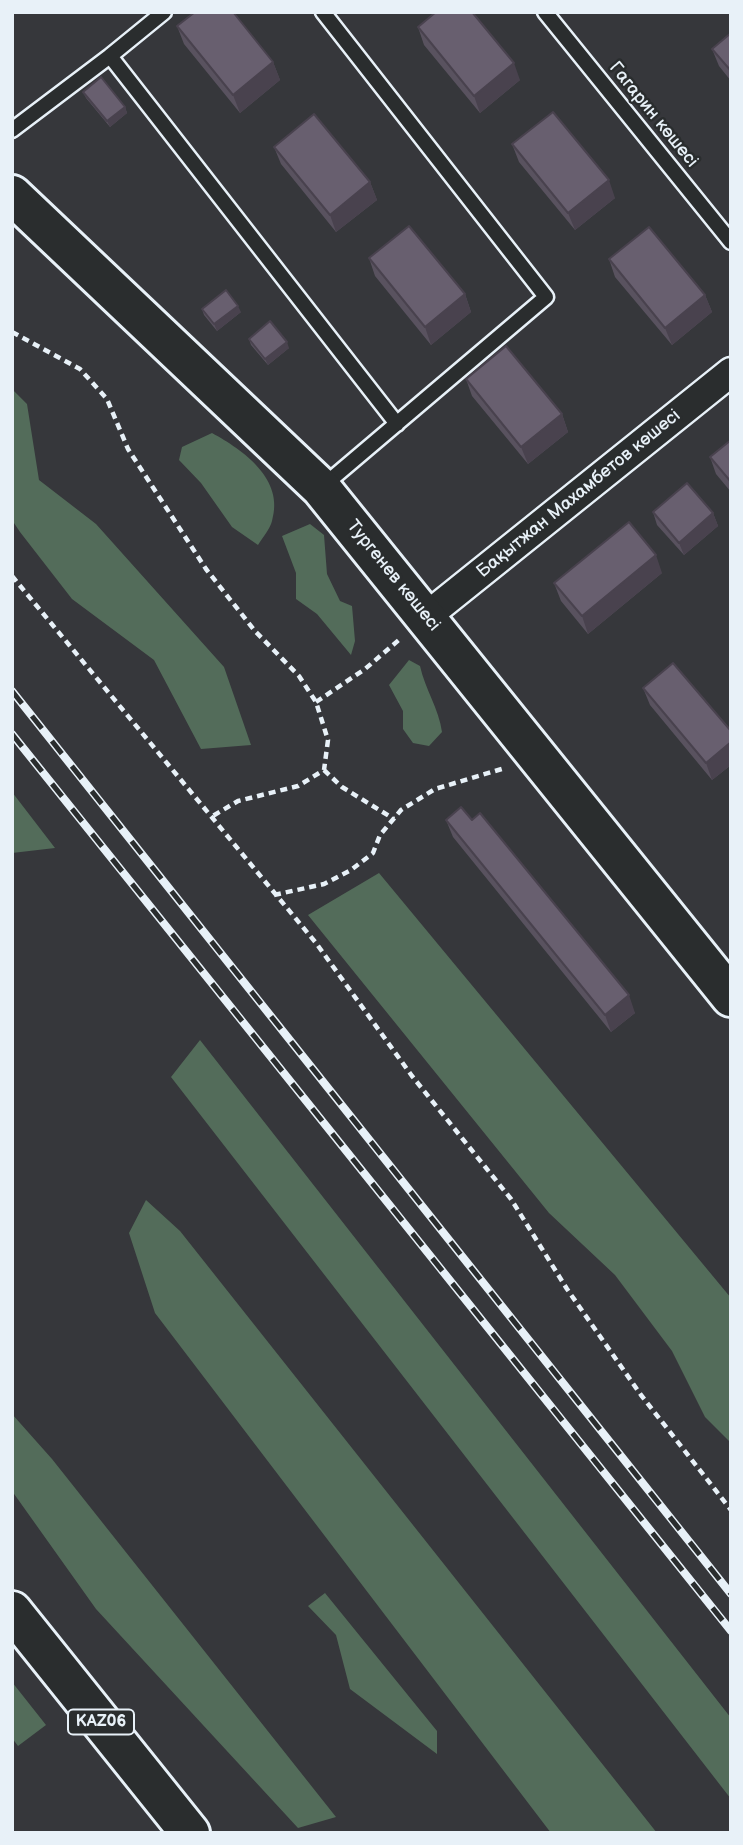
<!DOCTYPE html>
<html>
<head>
<meta charset="utf-8">
<style>
	body { margin:0 }
	#map { position:relative; width:743px; height:1845px; overflow:hidden; background:#36373b; font-family:"Balsamiq Sans",sans-serif }
	canvas { display:block }
	.frame { position:absolute; inset:0; border:14px solid #e8f1f8; pointer-events:none }
</style>
</head>
<body>
<div id="map">
<canvas width="743" height="1845"></canvas>
<div class="frame"></div>
</div>
<script>
const g = document.querySelector('canvas').getContext('2d');
g.lineJoin = 'round';
function paint(path, color) { g.fillStyle = color; g.fill(path, 'evenodd'); }
function strokePath(path, color, width, dash) { g.strokeStyle = color; g.lineWidth = width; g.lineCap = dash ? 'butt' : 'round'; g.setLineDash(dash || []); g.stroke(path); }
function label(font, color, halo, rows, align = 'center') {
  g.font = font + ' "Balsamiq Sans",sans-serif'; g.lineWidth = 5; g.setLineDash([]); g.textBaseline = 'middle'; g.strokeStyle = halo; g.fillStyle = color; for (const [text, x, y, turn = 0] of rows) {
    g.save(); g.translate(x, y); g.rotate((+turn || 0) * Math.PI / 180); g.textAlign = isNaN(turn) ? turn : align; if (halo) g.strokeText(text, 0, 0); g.fillText(text, 0, 0); g.restore();
  }
}
paint(new Path2D(`
	M12,389l15,15 12,76 57,44 128,143 27,78 -50,4 -47,-89 -82,-61 -52,-67 -8,-12z
	M212,433c31,17 73,46 60,88 -2,8 -9,16 -14,24l-26,-18 -31,-44 -22,-23 3,-13z
	M310,524l14,11 3,39 13,27 12,5 3,35 -4,14 -34,-41 -21,-15v-26l-14,-37z
	M409,660l11,6c5,23 19,43 22,66l-13,14 -16,-3 -10,-14v-18l-14,-26z
	M12,792l43,56 -43,5z
	M379,873l352,425v145l-26,-26 -33,-66 -57,-76 -66,-62 -241,-298z
	M200,1040l531,678v81l-560,-722z
	M146,1200l34,31 477,602h-106l-396,-520 -26,-80z
	M12,1414l40,45 284,358 -38,11 -202,-219 -84,-118z
	M325,1593l112,138v23l-87,-65 -14,-54 -28,-29z
	M12,1682l34,43 -28,21 -6,-8z`), '#536c5a');
const service = new Path2D(`
	M545,12l186,230
	M110,56l54,-44
	M12,130l98,-74 287,368
	M322,487l224,-190 -223,-285`);
const minor = new Path2D(`
	M427,616l304,-244`);
const secondary = new Path2D(`
	M12,195l309,293 410,509`);
const trunk = new Path2D(`
	M12,1611l178,222`);
strokePath(service, '#e8f1f8', 19);
strokePath(minor, '#e8f1f8', 33);
strokePath(secondary, '#e8f1f8', 44);
strokePath(trunk, '#e8f1f8', 44);
strokePath(new Path2D(`
	M12,332l68,37 27,30 21,50 78,120 49,62 44,45 17,26 12,38 -4,30 -26,16 -60,15 -27,16
	M12,576l304,367 96,133 99,123 56,90 74,106 90,115
	M316,702l49,-33 35,-30
	M324,770l18,17 52,32
	M274,895l50,-11 27,-14 22,-17 7,-18 21,-25 34,-21 70,-21`), '#e8f1f8', 4.5, [7, 5]);
strokePath(service, '#2a2d2e', 14);
strokePath(minor, '#2a2d2e', 28);
strokePath(secondary, '#2a2d2e', 38);
strokePath(trunk, '#2a2d2e', 38);
const rail = new Path2D(`
	M12,691l719,903
	M12,734l719,897`);
strokePath(rail, '#e8f1f8', 8);
strokePath(rail, '#2a2d2e', 5, [16]);
paint(new Path2D(`
	M177,26l96,36 7,18 -40,33 -56,-69z
	M418,27l102,53 -40,33 -56,-68z
	M731,33v48l-12,-15 -7,-17z
	M83,92l42,15 2,6 -17,14 -24,-29z
	M512,144l103,54 -40,32 -56,-68z
	M274,147l96,35 7,18 -41,32 -55,-68z
	M369,258l96,36 6,18 -40,33 -56,-69z
	M609,259l96,36 7,17 -40,33 -57,-68z
	M202,309l39,3 -24,19 -13,-16z
	M249,339l40,9 -21,17 -17,-20z
	M466,379l96,35 6,18 -40,32 -56,-68z
	M731,440v52l-15,-18 -6,-17z
	M653,512l60,1 5,13 -34,29 -27,-30z
	M662,573l-74,61 -27,-33 -7,-18z
	M643,688l88,43v34l-19,15 -62,-75z
	M446,820h26l163,193 -24,19 -158,-195z`), '#59525f');
paint(new Path2D(`
	M273,62l7,18 -40,33 -7,-18z
	M514,63l6,17 -40,33 -6,-17z
	M125,107l2,6 -17,14 -3,-6z
	M609,180l6,18 -40,32 -7,-17z
	M370,182l7,18 -41,32 -6,-17z
	M465,294l6,18 -40,33 -6,-18z
	M705,295l7,17 -40,33 -7,-17z
	M238,306l3,6 -24,19 -3,-7z
	M287,342l2,6 -21,17 -3,-6z
	M562,414l6,18 -40,32 -7,-17z
	M713,513l5,13 -34,29 -5,-12z
	M656,555l6,18 -74,61 -6,-18z
	M731,742v23l-19,15 -6,-17z
	M629,995l6,18 -24,19 -6,-17z`), '#49424e');
const building = new Path2D(`
	M195,12h38l40,50 -40,33 -56,-69z
	M436,12h36l42,51 -40,33 -56,-69z
	M731,33v38l-19,-22z
	M101,77l24,30 -18,14 -24,-29z
	M553,112l56,68 -41,33 -56,-69z
	M314,114l56,68 -40,33 -56,-68z
	M409,226l56,68 -40,33 -56,-69z
	M649,227l56,68 -40,33 -56,-69z
	M226,290l12,16 -24,18 -12,-15z
	M270,321l17,21 -22,17 -16,-20z
	M506,346l56,68 -41,33 -55,-68z
	M731,440v42l-21,-25z
	M687,483l26,30 -34,30 -26,-31z
	M629,522l27,33 -74,61 -28,-33z
	M673,663l58,68v11l-25,21 -63,-75z
	M461,807l11,13 8,-7 149,182 -24,20 -159,-195z`);
paint(building, '#685f6f');
strokePath(building, '#49424e', 2);
for (const [x, y, w] of [
	[101,1722,66]
]) { const box = new Path2D(); box.roundRect(x - w / 2, y - 12.5, w, 25, 5); g.fillStyle = '#2a2d2e'; g.fill(box); strokePath(box, '#e8f1f8', 2); }
label('bold 16px', '#e8f1f8', null, [
	["KАZ06",101,1722]
]);
label('18px', '#e8f1f8', '#2a2d2e', [
	["Гагарин көшесі",653,115,51],
	["Бақытжан Махамбетов көшесі",579,494,-39],
	["Тургенев көшесі",393,576,51]
]);
</script>
</body>
</html>
